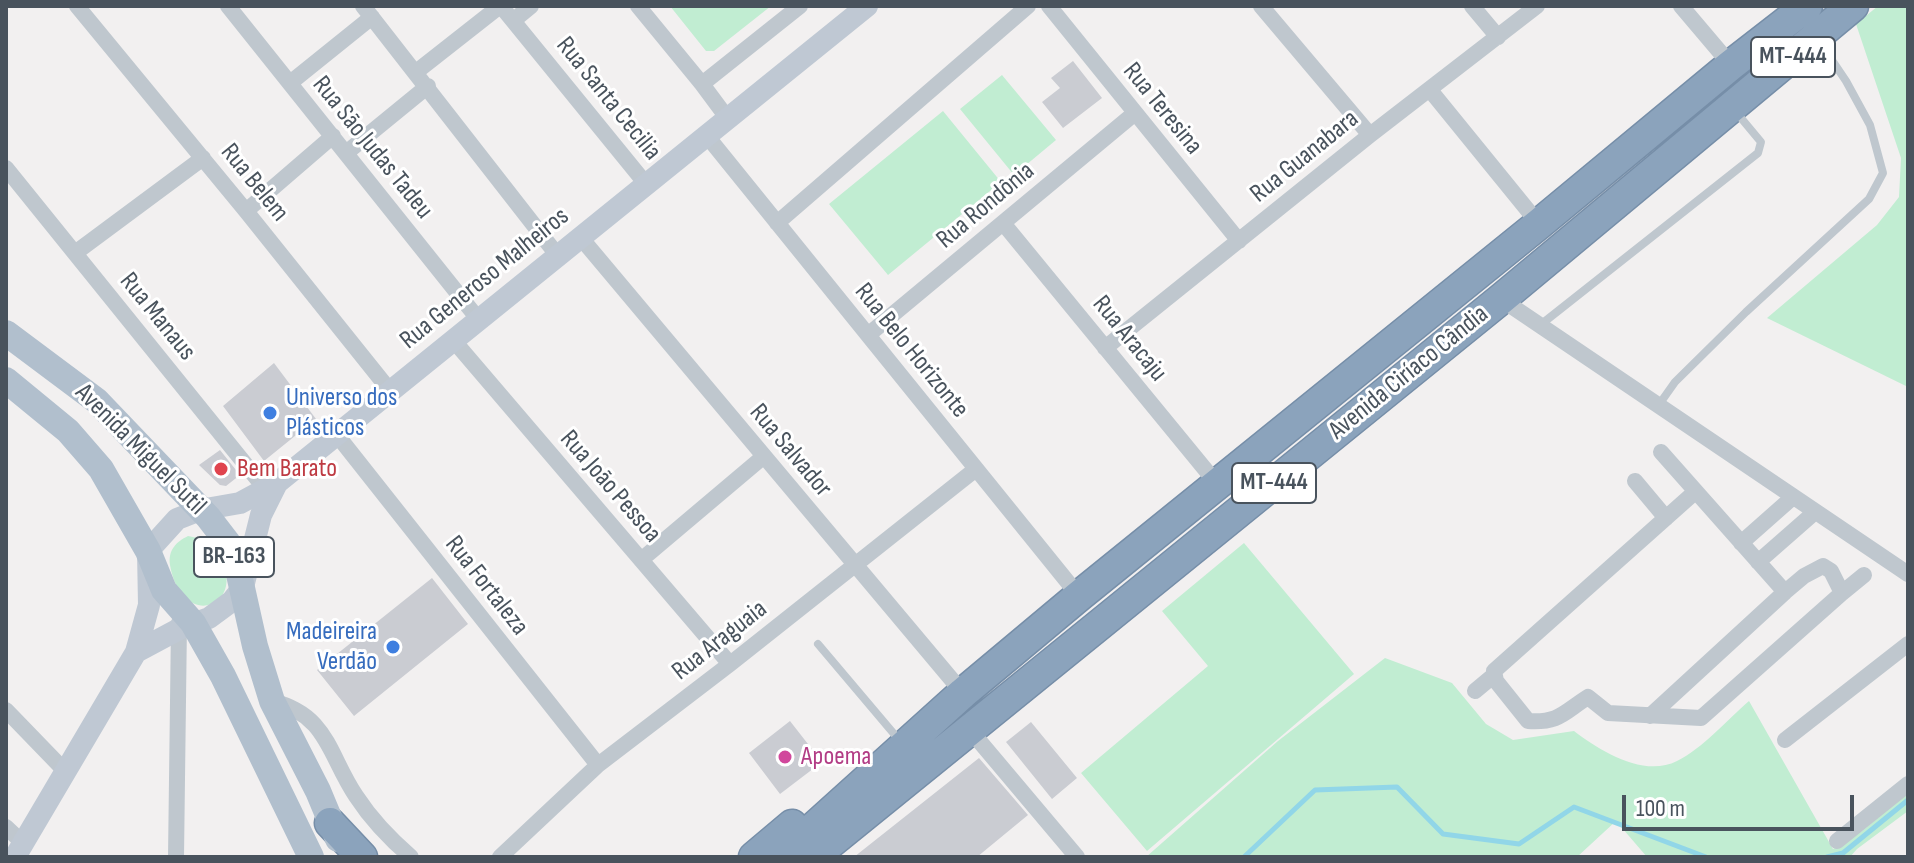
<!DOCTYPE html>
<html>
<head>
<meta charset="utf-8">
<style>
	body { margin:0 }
	#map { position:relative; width:1914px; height:863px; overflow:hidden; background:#f2f0f0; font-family:"Sofia Sans Condensed",sans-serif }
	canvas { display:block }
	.frame { position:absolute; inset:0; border:8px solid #49535d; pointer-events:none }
	.scale { position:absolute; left:1622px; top:795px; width:232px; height:36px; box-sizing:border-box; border:4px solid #49535d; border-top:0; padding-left:10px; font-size:24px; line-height:28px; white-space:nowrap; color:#49535d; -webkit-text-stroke:6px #fff; paint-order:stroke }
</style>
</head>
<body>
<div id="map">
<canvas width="1914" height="863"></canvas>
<div class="frame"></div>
<div class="scale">100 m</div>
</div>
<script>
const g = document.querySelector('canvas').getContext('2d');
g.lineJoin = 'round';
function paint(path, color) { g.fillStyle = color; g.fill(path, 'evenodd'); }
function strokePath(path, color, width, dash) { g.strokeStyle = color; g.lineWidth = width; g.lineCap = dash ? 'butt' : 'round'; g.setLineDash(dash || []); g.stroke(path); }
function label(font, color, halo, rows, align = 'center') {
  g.font = font + ' "Sofia Sans Condensed",sans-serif'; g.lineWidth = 6; g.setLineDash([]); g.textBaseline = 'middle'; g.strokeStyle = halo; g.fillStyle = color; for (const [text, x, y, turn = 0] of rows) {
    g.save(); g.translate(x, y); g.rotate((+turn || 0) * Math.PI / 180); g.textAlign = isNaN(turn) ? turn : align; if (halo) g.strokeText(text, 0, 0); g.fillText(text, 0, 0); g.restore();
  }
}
paint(new Path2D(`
	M670,6h101l-57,45h-8z
	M1878,6h30v381l-141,-69 110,-93 22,-28 2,-39 -45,-134z
	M1002,75l54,65 -42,35 -54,-66z
	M943,111l58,71 -113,93 -59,-71z
	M188,536l19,4c56,59 -24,100 -37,25 -2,-15 6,-23 18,-29z
	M1244,543l110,131 -207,177 -66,-78 127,-107 -46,-55z
	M1385,658l67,25 34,41 27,16 61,-9c26,20 70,47 103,30 25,-12 51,-42 72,-60l84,148 29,-18 46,-39v19l-51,38 -7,8h-203l-31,-36 -39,36h-431l132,-116z`), '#c1edd2');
strokePath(new Path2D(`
	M1244,857l71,-67 82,-3 46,47 76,10 55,-37 132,50
	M1827,857l16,-4 65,-53`), '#91d6e8', 5);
paint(new Path2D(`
	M1073,61l29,37 -39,30 -21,-26 18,-14 -9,-10z
	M274,363l42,56 -52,42 -41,-55z
	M220,450l20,25 -14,11 -6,-1 -21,-20z
	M432,578l36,46 -114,92 -37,-46z
	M790,721l32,41 -42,32 -31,-41z
	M1031,722l46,56 -25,21 -46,-57z
	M979,758l49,57 -51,42h-123z`), '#caccd2');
const highway = new Path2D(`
	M330,823l32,34
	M754,857l38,-32
	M781,857l182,-164 116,-97 460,-372 192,-159 76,-59
	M813,857l688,-558 352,-293`);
strokePath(highway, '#768ea8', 33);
strokePath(new Path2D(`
	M1539,326l219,-173 3,-11 -25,-30
	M1658,406l17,-24 71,-70 123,-113 14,-26 -13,-48 -24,-44 -27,-40
	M818,644l82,97`), '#bfc7ce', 8);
strokePath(new Path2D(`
	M77,6l169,205 145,181
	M228,6l251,314
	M363,6l195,250
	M501,6l145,178
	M638,6l64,78
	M1049,6l190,235
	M1261,6l109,129
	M1472,6l26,31
	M1681,6l50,59
	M514,20l17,-14
	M416,72l84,-66
	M290,83l82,-66
	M1430,90l109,134
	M728,119l-26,-35 98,-78
	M707,136l372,460
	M346,153l82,-67
	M6,168l265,328
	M246,211l87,-75
	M777,223l251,-217
	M1003,223l215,262
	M581,238l382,455
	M75,253l128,-95
	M1501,299l407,275
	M868,335l267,-222
	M454,341l276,323
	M1105,348l265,-213 167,-129
	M337,435l261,330
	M1661,452l124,140 19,-16 19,-10 8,5 11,22 -141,125 -93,-5 -20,-16c-24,15 -28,26 -60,24l-32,-40 -2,-10 201,-179
	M1635,481l31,37
	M1741,543l52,-46
	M641,560l122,-103
	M1758,562l57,-50
	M1842,593l22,-18
	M1475,691l18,-15
	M272,701c56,14 56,53 84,95 15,23 34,43 55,61
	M6,710l59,61
	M1650,716l135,-124
	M970,730l107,127
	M1785,740l123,-96
	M6,827l17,16
	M1837,841l71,-57
	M176,857l3,-234
	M500,857l98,-92 132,-101 246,-195`), '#bfc7ce', 16);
strokePath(new Path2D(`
	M136,652l43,-23 30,-11 23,-17 11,-14 18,-72 16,-32
	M15,857l121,-205 13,-47 -1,-54 29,-32 23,-9 40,-7 37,-20 590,-477`), '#bfc8d3', 22);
strokePath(new Path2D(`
	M6,333l91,68 111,116 20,26 10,27 17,76 17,55 46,90 20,48
	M6,380l62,51 33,38 47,82 16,39 29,33 30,53 88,181`), '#b1bfcd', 26);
strokePath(highway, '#8ba3bc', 30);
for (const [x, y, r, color] of [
	[270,413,8,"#3f7fe0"],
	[221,469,8,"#e0444e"],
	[393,647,8,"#3f7fe0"],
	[785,757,8,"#d1479c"]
]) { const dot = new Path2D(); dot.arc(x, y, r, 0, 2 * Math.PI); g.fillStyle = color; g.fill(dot); strokePath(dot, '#fff', 3); }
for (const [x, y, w] of [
	[1793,57,84],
	[1274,483,84],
	[234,557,80]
]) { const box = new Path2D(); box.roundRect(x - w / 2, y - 20, w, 40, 6); g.fillStyle = '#fff'; g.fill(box); strokePath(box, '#49535d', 2); }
label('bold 24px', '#49535d', null, [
	["MT-444",1793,57],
	["MT-444",1274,483],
	["BR-163",234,557]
]);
label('26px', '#49535d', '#fff', [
	["Rua Santa Cecilia",608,99,51],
	["Rua Teresina",1162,109,51],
	["Rua São Judas Tadeu",372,148,51],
	["Rua Guanabara",1305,157,-39],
	["Rua Belem",254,183,51],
	["Rua Rondônia",986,206,-40],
	["Rua Generoso Malheiros",485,279,-39],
	["Rua Manaus",157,317,51],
	["Rua Aracaju",1129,339,51],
	["Rua Belo Horizonte",911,351,51],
	["Avenida Ciríaco Cândia",1409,373,-39],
	["Avenida Miguel Sutil",140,450,45],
	["Rua Salvador",790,451,50],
	["Rua João Pessoa",610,487,49],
	["Rua Fortaleza",486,586,52],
	["Rua Araguaia",720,641,-38]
]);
label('26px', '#366cbe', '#fff', [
	["Universo dos",286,398],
	["Plásticos",286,428],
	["Madeireira",377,632,"right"],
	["Verdão",377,662,"right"]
], 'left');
label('26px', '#be3a42', '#fff', [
	["Bem Barato",237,469]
], 'left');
label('26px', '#b23c85', '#fff', [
	["Apoema",801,757]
], 'left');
</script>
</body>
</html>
